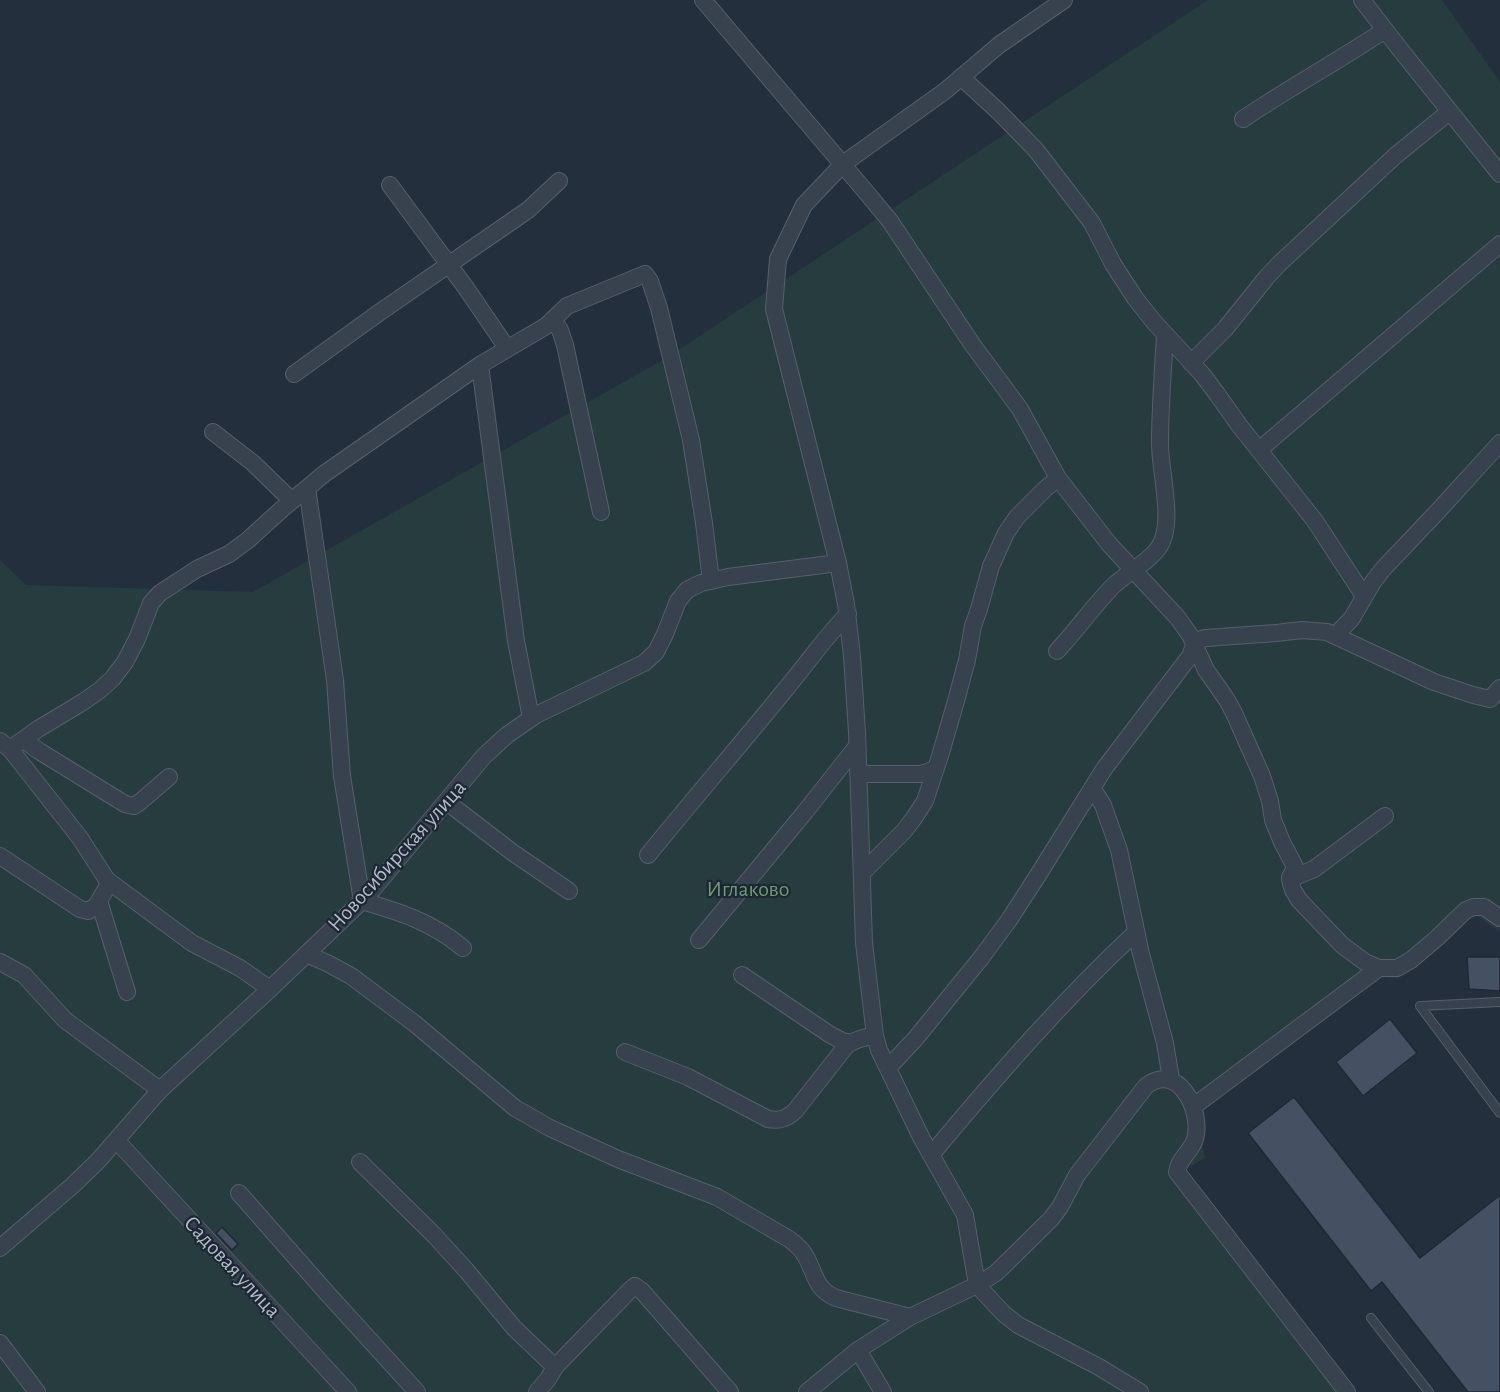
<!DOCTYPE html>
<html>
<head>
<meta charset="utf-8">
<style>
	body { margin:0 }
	canvas { display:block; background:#242f3e }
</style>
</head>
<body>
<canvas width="1500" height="1392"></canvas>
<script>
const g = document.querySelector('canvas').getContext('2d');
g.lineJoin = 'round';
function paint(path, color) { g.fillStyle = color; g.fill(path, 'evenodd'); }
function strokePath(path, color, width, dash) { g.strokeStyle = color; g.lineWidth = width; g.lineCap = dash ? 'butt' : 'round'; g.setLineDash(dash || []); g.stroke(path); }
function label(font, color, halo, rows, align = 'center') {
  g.font = font + ' "Alegreya Sans",sans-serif'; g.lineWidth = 4.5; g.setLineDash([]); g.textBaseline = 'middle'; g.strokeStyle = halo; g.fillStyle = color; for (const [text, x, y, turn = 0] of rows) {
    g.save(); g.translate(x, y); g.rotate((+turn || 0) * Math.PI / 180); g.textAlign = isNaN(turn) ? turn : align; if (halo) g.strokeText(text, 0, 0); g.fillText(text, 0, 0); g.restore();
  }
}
paint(new Path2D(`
	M1208,0h234l58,82v850l-27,-19 -76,66 -23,-4 -179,142 10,41 -24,13 170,221h-1351v-832l26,25 227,7 415,-235z`), '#263c3f');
const building = new Path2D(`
	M1467,957h33v34l-31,-2z
	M1390,1019l27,34 -54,43 -27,-34z
	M1294,1097l126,161 80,-63v197h-32l-86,-110 -11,9 -123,-158z
	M222,1227l16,17 -6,6 -16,-17z`);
paint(building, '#455162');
strokePath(building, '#1f2835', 1.5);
const service = new Path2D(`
	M1420,1006l80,107
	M1420,1006l80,-4
	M1371,1318l58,74`);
const minor = new Path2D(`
	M703,0l163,192 24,29 82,123 48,65 38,69 51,66 68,73 13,18 16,35 21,30 7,13 28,63 8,25 3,19 9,22 12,23v5l-4,7 1,7 2,6 6,10 43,45 23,17 14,6h18l14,-8 26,-22 29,-28 8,-3h10l16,11
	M1362,0l37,48 101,126
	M961,77l37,34 38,39 56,73 21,41 22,34 19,24 48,52 15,20 22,31 76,96 49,75
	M1243,119c46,-31 95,-58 142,-89
	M390,185l76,103 41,60
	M553,319l7,11 5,15 36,167
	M1191,363l34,-34 41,-51 13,-14 116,-108 54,-44
	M480,365l36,276 15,77
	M294,374l86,-62 148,-102 31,-29
	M213,432l40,31 39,38
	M1259,450l241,-206
	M307,488l28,192 7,96 20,125c38,11 70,21 101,47
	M1336,635l16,-17 21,-36 10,-13 56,-59 61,-67
	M1057,651c20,-21 36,-45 57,-66 13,-12 36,-24 45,-38 16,-23 1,-75 1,-103 0,-36 3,-73 5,-110
	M24,740l15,11 86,53 9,2 6,-4 29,-25
	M0,741l10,8 70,89 27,42 85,63 48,25 30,21
	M10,749l28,-20 45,-27 17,-12 13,-12 12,-16 12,-23 14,-36 9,-10 37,-24 32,-15 19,-14 34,-31 42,-35 156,-109 66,-39 21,-20 78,-32 5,7 9,27 32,132 13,83 7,58
	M858,774h62l8,-2 8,-4
	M1092,788l11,17 16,45 22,104 24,89 6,36
	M447,802l65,50 57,39
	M648,855c47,-58 95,-113 141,-170 20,-24 37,-49 59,-71
	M0,856l80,53 8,2 8,-5 14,-24
	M862,873l42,-42 10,-13 11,-17 15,-45 16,-55 11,-41 6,-34 6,-17 12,-43 15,-33 11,-16 28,-28 13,-11
	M1290,879l24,-10 71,-53
	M99,901l28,91
	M699,940l106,-128 52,-66
	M306,954l21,9 24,13 63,47 101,85 35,20 68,31 99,38 72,42c7,5 13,10 17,18 10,18 9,32 30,41l74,19
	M0,962l24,13 41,45 95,70
	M742,975l87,59 13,7 9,2
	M625,1052l63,25 80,42c12,2 18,0 27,-8l52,-66c9,-6 17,-8 28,-9
	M888,1068l28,-30 65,-80 28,-38 31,-48 64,-103 86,-113c4,-10 4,-16 16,-18l70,-5 26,-3 25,2 107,50 39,13 17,4 10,-11
	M1194,1106l185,-138
	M117,1141l231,251
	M931,1155c65,-78 131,-154 205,-223
	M360,1162l74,73 32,35 48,58 41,39
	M239,1193l87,99 91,100
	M0,1248l72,-62 25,-24 63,-72 110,-101 98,-94 116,-139 23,-21 29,-20 108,-52 12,-11 9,-18 13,-33 9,-11 14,-7 27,-6 110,-14
	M0,1343l37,49
	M537,1392l11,-13 7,-12 75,-77 5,-4 7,5 88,101
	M807,1392l51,-42
	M883,1392l-25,-42 52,-33 67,-32 -12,-70 -44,-78 -42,-87 -4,-14 -11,-93 -7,-211 -5,-76 -6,-52 -8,-41 -64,-254 4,-50 26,-54 39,-41 102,-73 54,-46 65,-45
	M1140,1392l-41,-25 -81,-42 -15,-12 -26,-28 19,-12 55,-54 9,-12 17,-32 69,-89c32,-25 57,25 49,53 -3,12 -17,20 -18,33l170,220`);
strokePath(service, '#565f6c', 10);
strokePath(minor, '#565f6c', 18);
strokePath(service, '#38414e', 8);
strokePath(minor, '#38414e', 16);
label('22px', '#b4bcc9', '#1d2633', [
	["Новосибирская улица",397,856,-48],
	["Садовая улица",232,1267,47]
]);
label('22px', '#6b9a76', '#1d2633', [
	["Иглаково",748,889]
]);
</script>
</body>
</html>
